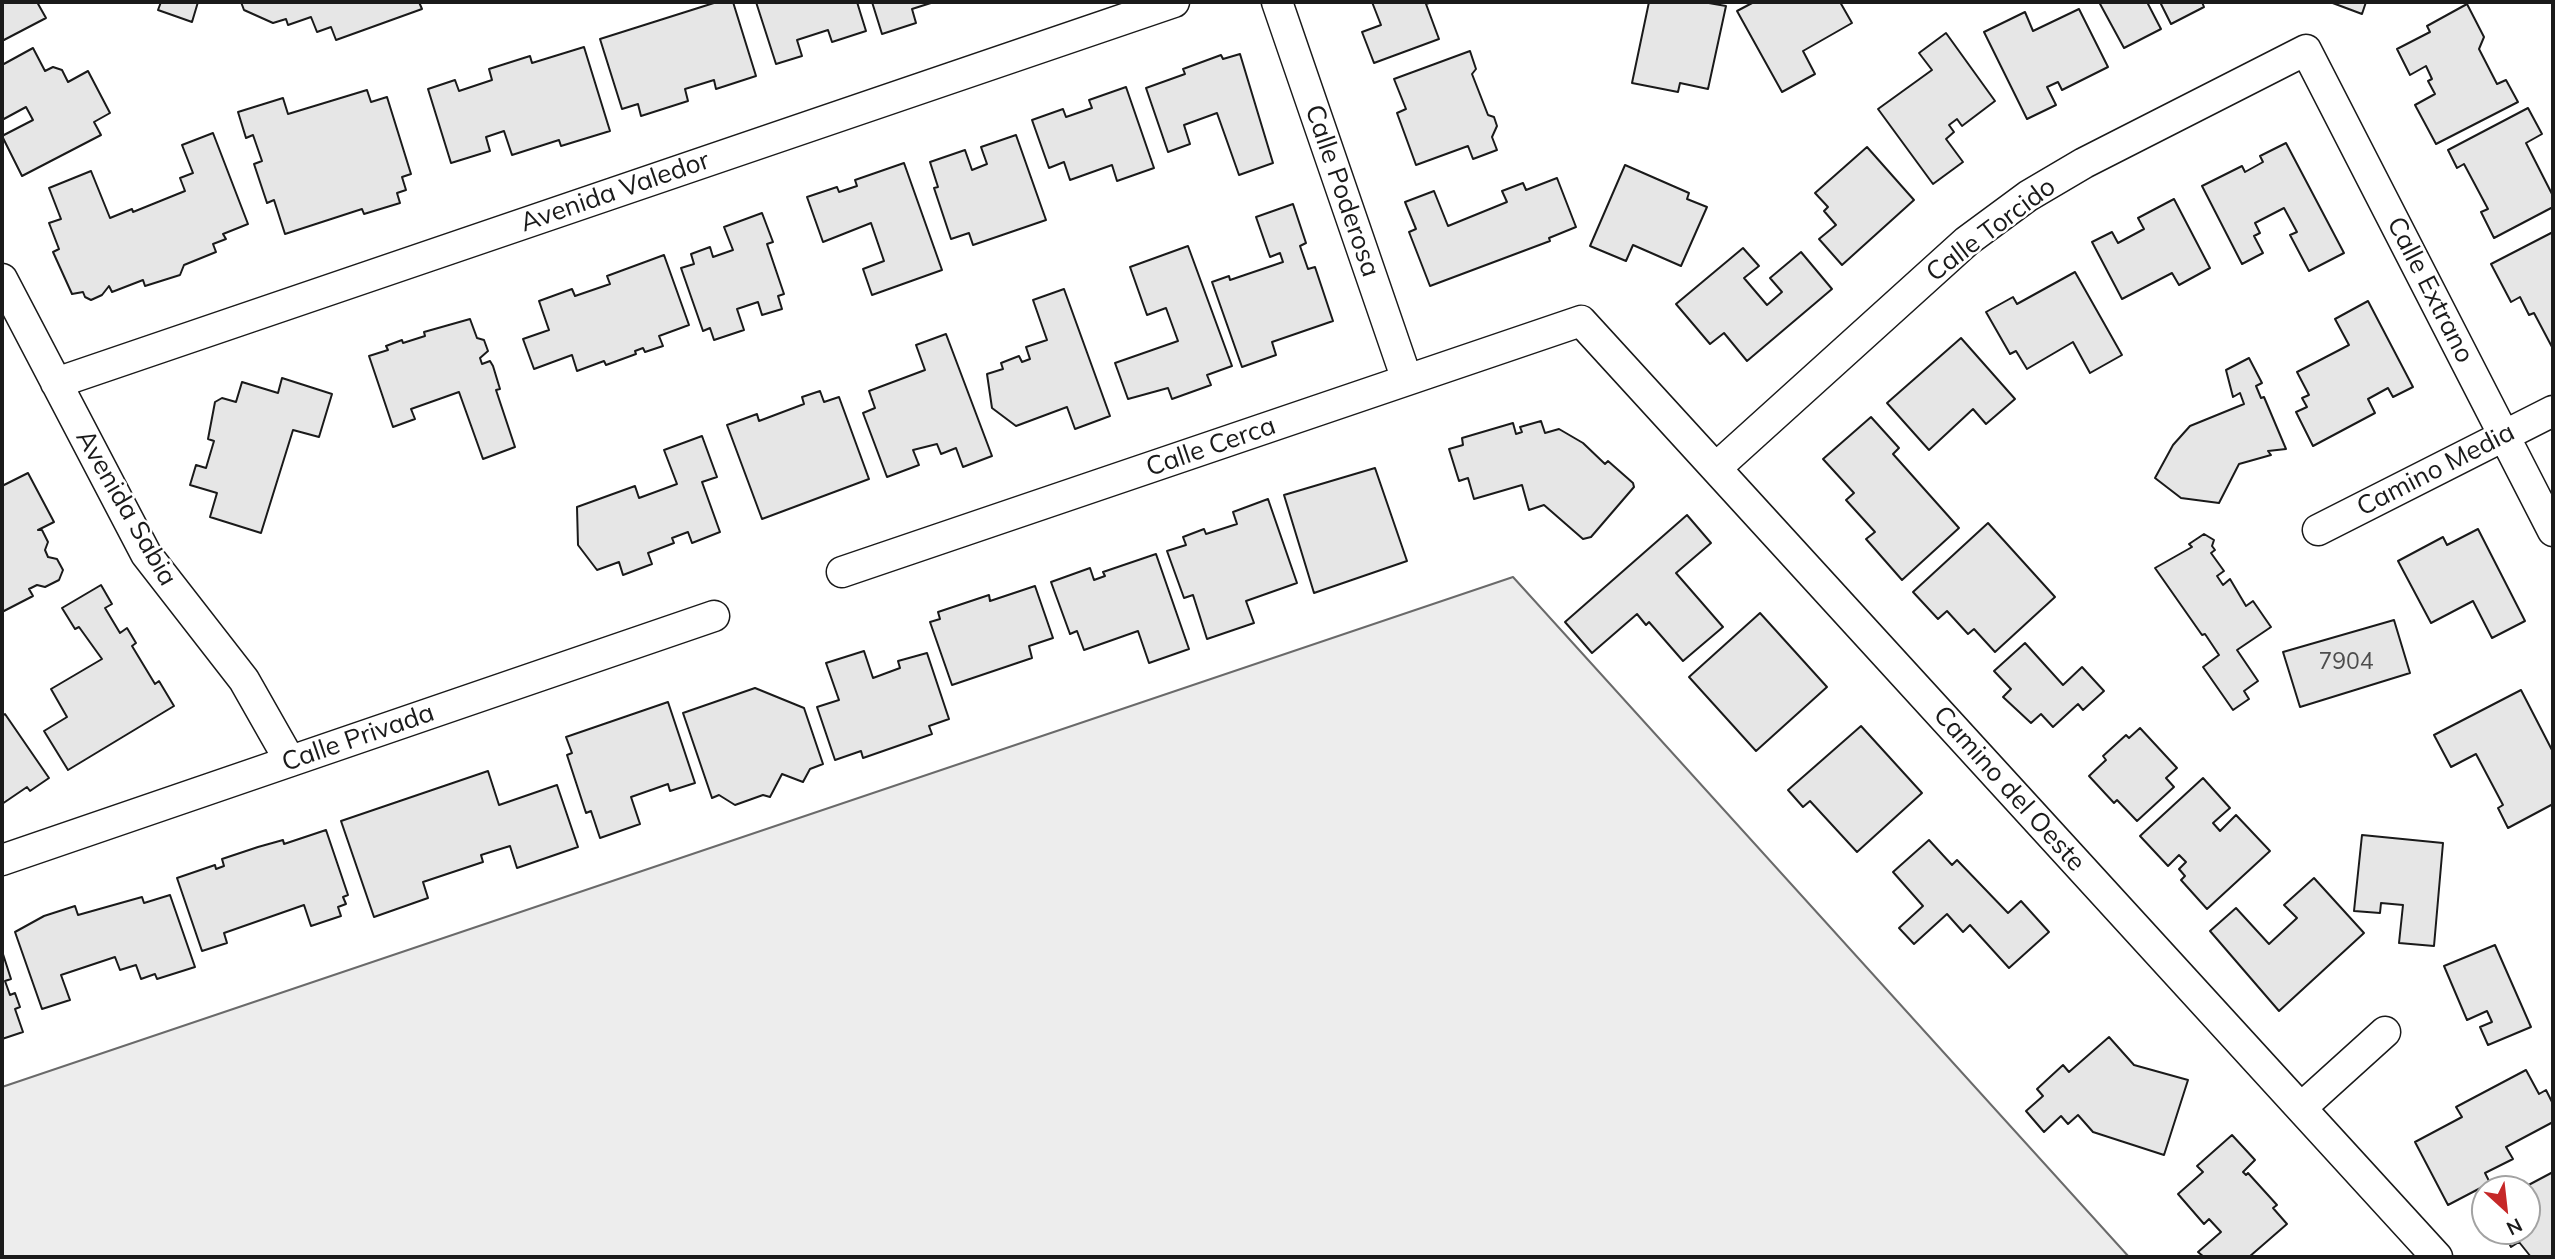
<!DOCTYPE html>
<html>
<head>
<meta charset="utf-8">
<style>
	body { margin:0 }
	#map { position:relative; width:2555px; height:1259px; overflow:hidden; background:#fff; font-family:Mulish,sans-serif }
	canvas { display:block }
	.frame { position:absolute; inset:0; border:4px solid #1a1a1a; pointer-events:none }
	.north { position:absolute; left:2471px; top:1175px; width:70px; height:70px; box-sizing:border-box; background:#fff; border:2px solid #a3a3a3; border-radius:50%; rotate:153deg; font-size:19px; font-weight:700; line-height:28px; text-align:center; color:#1a1a1a }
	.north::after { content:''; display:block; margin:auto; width:24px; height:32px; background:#c62828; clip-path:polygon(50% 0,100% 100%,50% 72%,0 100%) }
</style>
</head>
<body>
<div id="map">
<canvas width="2555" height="1259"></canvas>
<div class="frame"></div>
<div class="north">N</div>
</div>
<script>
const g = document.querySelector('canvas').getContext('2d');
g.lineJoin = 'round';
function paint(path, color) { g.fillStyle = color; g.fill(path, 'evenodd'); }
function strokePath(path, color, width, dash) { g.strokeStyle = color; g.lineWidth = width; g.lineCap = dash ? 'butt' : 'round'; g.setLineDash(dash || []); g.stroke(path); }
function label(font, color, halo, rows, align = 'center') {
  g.font = font + ' Mulish,sans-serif'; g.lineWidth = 5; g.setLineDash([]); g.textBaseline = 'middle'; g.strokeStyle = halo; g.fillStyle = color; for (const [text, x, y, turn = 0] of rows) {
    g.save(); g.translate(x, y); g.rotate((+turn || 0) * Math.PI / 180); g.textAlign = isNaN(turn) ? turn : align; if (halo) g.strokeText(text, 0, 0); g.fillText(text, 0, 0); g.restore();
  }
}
const built = new Path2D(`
	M1513,577l616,680h-2127v-170z`);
paint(built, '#ededed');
strokePath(built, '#6a6a6a', 2);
const building = new Path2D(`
	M2,2h35l9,16 -44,23z
	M161,2h37l-6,20 -34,-12z
	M241,2h178l3,7 -86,31 -5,-13 -14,5 -6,-15 -23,8 -2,-6 -13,4 -29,-13z
	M717,2h16l23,74 -40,13 -2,-9 -29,9 3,12 -47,15 -3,-12 -16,5 -22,-70z
	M756,2h101l9,29 -34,11 -4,-12 -31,10 5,16 -26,8z
	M872,2h62l-22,7 4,14 -34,11z
	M1372,2h60l-6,2 13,35 -65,24 -12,-31 19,-7z
	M1649,2h54l23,4 -18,83 -28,-6 -2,9 -46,-9z
	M1754,2h86l12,21 -49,28 12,23 -33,18 -45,-81z
	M2099,2h48l14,27 -37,19z
	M2160,2h42l2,5 -33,17z
	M2330,2h36l-4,12z
	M2467,4l17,33 -5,12 18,35 9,-4 12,22 -82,42 -21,-39 20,-11 -7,-13 4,-2 -6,-13 -16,9 -13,-26 33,-17 -3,-6z
	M2079,9l29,58 -46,23 -4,-8 -11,5 9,18 -29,14 -43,-87 41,-20 8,19z
	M1946,33l49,68 -33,25 -5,-7 -8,6 5,7 -8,7 17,23 -30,22 -55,-75 54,-39 -13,-17z
	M584,47l26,84 -49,15 -2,-6 -47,15 -8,-24 -18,6 4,14 -39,12 -23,-74 27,-9 4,11 33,-11 -3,-11 41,-13 2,7z
	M33,48l12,23 8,-4 9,3 6,12 20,-11 22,42 -16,9 7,13 -79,41 -20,-40 31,-16 -7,-13 -24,13v-55z
	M1470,51l6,18 -4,5 16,41 6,2 3,9 -5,11 5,13 -24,9 -5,-13 -52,19 -19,-52 9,-4 -12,-30z
	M1240,54l33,109 -34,12 -22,-62 -33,12 6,19 -22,8 -22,-64 39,-14 -2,-5 38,-14 2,4z
	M1126,87l28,81 -37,13 -5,-16 -42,15 -6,-18 -15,6 -17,-48 31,-11 3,8 26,-9 -3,-8z
	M367,90l4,12 16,-5 24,77 -9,3 4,13 -9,3 3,10 -36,11 -2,-5 -77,25 -11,-34 -7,3 -13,-39 8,-3 -9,-26 -7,3 -8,-26 45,-14 5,16z
	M2528,108l14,26 -16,9 27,53v11l-59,31 -13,-26 7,-3 -24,-45 -7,4 -9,-18z
	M213,133l35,91 -25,10 3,5 -13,5 3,8 -32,13 -4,10 -35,11 -2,-6 -31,12 -3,-6 -7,9 -11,5 -6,-3 -2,-5 -11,2 -19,-42 6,-3 -10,-26 12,-4 -12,-31 42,-17 19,47 22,-9 1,3 52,-21 -5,-13 13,-5 -11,-28z
	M1016,135l30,85 -73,25 -4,-12 -18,6 -17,-51 4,-1 -8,-25 35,-12 7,20 15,-6 -6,-17z
	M2286,143l58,110 -35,18 -19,-36 7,-3 -13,-24 -29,15 5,10 -6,3 9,17 -21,11 -40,-78 40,-20 3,6 18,-10 -3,-6z
	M1867,147l47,53 -72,65 -23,-26 17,-14 -12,-14 4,-4 -13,-14z
	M904,163l38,107 -70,25 -9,-26 21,-8 -13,-38 -48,19 -16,-45 30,-10 2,5 18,-6 -2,-6z
	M1625,165l64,28 -2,6 20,8 -26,59 -48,-21 -7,16 -36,-15z
	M1557,178l19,49 -27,11 1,3 -120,45 -21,-54 7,-3 -11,-27 29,-11 14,35 59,-24 -5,-11 21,-8 3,7z
	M2174,199l36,69 -31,17 -7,-12 -50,26 -30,-57 20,-10 6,11 26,-14 -6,-11z
	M1293,204l13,39 -6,3 8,23 7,-2 18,54 -61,21 4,13 -34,12 -30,-85 17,-6 1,4 53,-18 -3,-9 -10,4 -14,-40z
	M762,213l11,29 -6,2 17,50 -6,2 4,13 -20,6 -4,-13 -21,7 7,21 -30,10 -4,-12 -7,3 -22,-63 13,-4 -3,-10 19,-7 3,10 20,-7 -9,-23z
	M2553,232v114l-1,1 -18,-34 -5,2 -9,-18 -9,5 -20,-38z
	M1188,246l44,120 -25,9 4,10 -39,14 -4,-11 -40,11 -13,-36 63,-22 -12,-33 -19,7 -17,-48z
	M1743,248l16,18 -15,12 23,27 15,-13 -12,-14 31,-26 31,37 -85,72 -23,-28 -14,11 -34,-40z
	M664,255l25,70 -30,11 4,10 -18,6 -2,-4 -8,3 1,3 -30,11 -2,-4 -27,10 -5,-16 -38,14 -11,-30 26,-9 -10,-29 33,-12 3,7 35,-12 -3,-8z
	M2075,272l47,83 -32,18 -17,-31 -46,27 -11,-18 -6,3 -24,-42 27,-15 4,7z
	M1064,289l46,127 -35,13 -8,-22 -51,19 -24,-18 -5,-34 16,-5 -2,-6 18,-7 3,6 8,-3 -4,-12 21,-7 -14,-40z
	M2368,301l45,86 -20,10 -5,-9 -20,11 7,14 -62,33 -17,-34 11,-5 -5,-9 7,-3 -12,-23 52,-27 -14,-26z
	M470,319l7,19 7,2 4,11 -8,7 2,6 8,-3 3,5 7,23 -4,1 19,57 -32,12 -24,-67 -48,17 4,10 -22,8 -24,-71 19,-6 -2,-4 16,-6 1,3 22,-7 -1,-4z
	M946,334l46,122 -29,11 -7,-19 -15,6 -4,-10 -24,6 6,15 -32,12 -24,-64 12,-5 -6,-17 56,-21 -9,-25z
	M1961,338l54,61 -29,25 -13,-15 -44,41 -42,-47z
	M2249,358l13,25 -6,3 5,12 3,-1 22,52 -18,2 3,4 -32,9 -20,39 -38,-5 -26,-20 18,-33 17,-19 54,-22 -4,-11 -7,4 -7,-27z
	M282,378l50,16 -13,43 -26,-7 -32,103 -51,-16 7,-24 -27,-8 6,-20 10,3 8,-27 -6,-2 7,-37 7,-4 14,4 6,-20 36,11z
	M820,391l4,11 15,-5 30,82 -107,40 -35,-94 30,-11 2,7 45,-17 -2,-7z
	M1871,417l28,31 -6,6 66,74 -57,52 -36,-41 9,-7 -29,-32 8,-7 -31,-34z
	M1541,421l4,12 14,-4 24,14 22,21 3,-3 25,22 1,4 -43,50 -8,2 -39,-34 -15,5 -7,-25 -48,14 -6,-21 -9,3 -10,-32 14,-4 -1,-7 51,-15 3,11 6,-2 -2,-5z
	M702,436l15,41 -15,5 18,50 -28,11 -4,-11 -16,6 2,5 -26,10 4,11 -29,11 -4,-13 -22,8 -19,-25 -1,-38 58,-21 4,12 38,-14 -13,-34z
	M1375,468l32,93 -93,32 -30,-98z
	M28,473l26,49 -16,8h4l6,12 -3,8 3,7 9,2 6,11 -4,10 -14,7 -8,-2 -8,4 4,7 -31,16v-126z
	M1268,499l29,84 -51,18 8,22 -47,16 -14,-44 -9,3 -17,-47 19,-6 -3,-8 21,-8 2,5 31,-10 -4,-12z
	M1687,515l24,28 -35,30 47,54 -40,34 -34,-39 -3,3 -9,-11 -45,39 -27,-31z
	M1988,523l67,74 -60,55 -21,-23 -6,5 -21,-23 -9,8 -25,-27z
	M2478,529l47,92 -33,17 -19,-37 -42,22 -33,-62 45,-24 4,8z
	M2204,534l10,6 -2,6 3,4 -4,3 13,18 -7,5 6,9 7,-6 16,27 7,-5 18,26 -34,23 21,31 -14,10 5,8 -16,11 -30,-43 16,-12 -14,-21 -3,1 -47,-67 37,-21 -3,-3z
	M1156,554l33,95 -40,14 -11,-32 -54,19 -7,-19 -7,3 -19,-52 39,-14 4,12 11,-4 -2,-4z
	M101,585l11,19 -7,4 15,25 7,-5 9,15 -4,3 23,38 4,-3 15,25 -106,64 -24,-39 23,-14 -16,-28 51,-30 -23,-32 -4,2 -13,-21z
	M1035,586l18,52 -24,8 3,12 -80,27 -22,-63 10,-3 -2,-7 51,-17 1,6z
	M1760,613l67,74 -71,64 -67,-74z
	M2394,620l16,53 -110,34 -17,-55z
	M2025,643l38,42 19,-18 22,24 -21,19 -5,-6 -25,23 -12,-13 -10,9 -28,-26 8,-8 -17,-18z
	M864,651l9,27 27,-10 -2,-7 29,-8 22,66 -20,7 3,8 -69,24 -2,-7 -26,9 -18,-53 22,-7 -13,-37z
	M755,688l49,20 19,56 -13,5 -7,13 -21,-8 -12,23 -7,-2 -28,10 -16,-10 -7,3 -29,-85z
	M2521,690l32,62v52l-45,24 -10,-20 5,-3 -27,-51 -25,13 -17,-32z
	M668,702l27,81 -25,8 -2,-7 -37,13 9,27 -40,14 -9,-27 -5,2 -19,-58 5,-2 -6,-16z
	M5,714l44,64 -19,13 -3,-4 -25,17v-88z
	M1861,726l61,67 -65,59 -47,-51 -7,6 -15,-17z
	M2140,728l37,40 -11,10 8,9 -37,34 -20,-21 -3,3 -25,-27 17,-16 -3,-4 23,-21 3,3z
	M488,771l11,34 58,-20 21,62 -61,21 -7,-22 -29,9 2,7 -60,20 5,16 -54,19 -33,-96z
	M2203,778l27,30 -17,15 7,8 16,-16 34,36 -63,58 -26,-29 4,-4 -6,-7 7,-7 -7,-7 -11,11 -28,-30z
	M326,830l22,65 -5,2 3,7 -8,3 3,9 -30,10 -7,-21 -80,28 3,10 -25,8 -25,-73 38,-13 1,4 8,-3 -2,-7 36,-12 25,-7 1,4z
	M2362,835l81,8 -9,103 -35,-3 4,-38 -22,-2 -1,10 -26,-2z
	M1929,840l23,25 5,-5 51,53 13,-12 28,31 -40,36 -39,-43 -7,7 -16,-18 -33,30 -15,-16 24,-22 -30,-34z
	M2314,878l50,55 -85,78 -69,-80 26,-23 33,36 28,-26 -13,-13z
	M170,895l25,72 -38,12 -2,-5 -14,5 -5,-14 -16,5 -5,-13 -54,18 9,25 -28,9 -27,-77 29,-16 31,-10 3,9 64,-18 2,6z
	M2495,945l36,82 -43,18 -8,-18 12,-5 -5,-11 -20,9 -23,-54z
	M2,951l9,28 -6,2 5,14 5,-2 5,14 -5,2 8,23 -21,7z
	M2109,1037l25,28 54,15 -24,75 -71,-23 -15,-17 -10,9 -7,-8 -17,16 -18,-21 17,-15 -6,-7 26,-24 6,7z
	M2526,1070l13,24 7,-4 7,14v18l-47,25 7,12 -28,14 5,10 -42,22 -33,-63 47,-25 -6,-10z
	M2232,1135l23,25 -12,12 3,3 2,-2 29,32 -4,3 14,16 -38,33h-45l-6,-5 23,-20 -12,-13 -5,5 -26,-30 25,-22 -6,-6z
	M2553,1172v85h-22l-12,-15 -8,5 -8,-16h24v-42h-6z`);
paint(building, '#e6e6e6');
strokePath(building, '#1a1a1a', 2);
const minor = new Path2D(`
	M1277,2l130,378
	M2,279l144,275 98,126 46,81
	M56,383l1118,-381
	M1716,468l251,-227 61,-45 56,-33 222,-113 247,481
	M2318,530l235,-119
	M842,572l739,-251 856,936
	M2,860l712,-244
	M2301,1108l84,-76`);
strokePath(minor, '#1a1a1a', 33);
strokePath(minor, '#fff', 30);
label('23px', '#4d4d4d', null, [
	["7904",2346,662]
]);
label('26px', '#1a1a1a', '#fff', [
	["Calle Poderosa",1342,191,71],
	["Avenida Valedor",615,192,-19],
	["Calle Torcido",1991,230,-37],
	["Calle Extrano",2430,290,63],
	["Calle Cerca",1211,447,-19],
	["Camino Media",2436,470,-27],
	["Avenida Sabia",126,508,60],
	["Calle Privada",358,738,-19],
	["Camino del Oeste",2009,789,48]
]);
</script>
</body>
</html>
